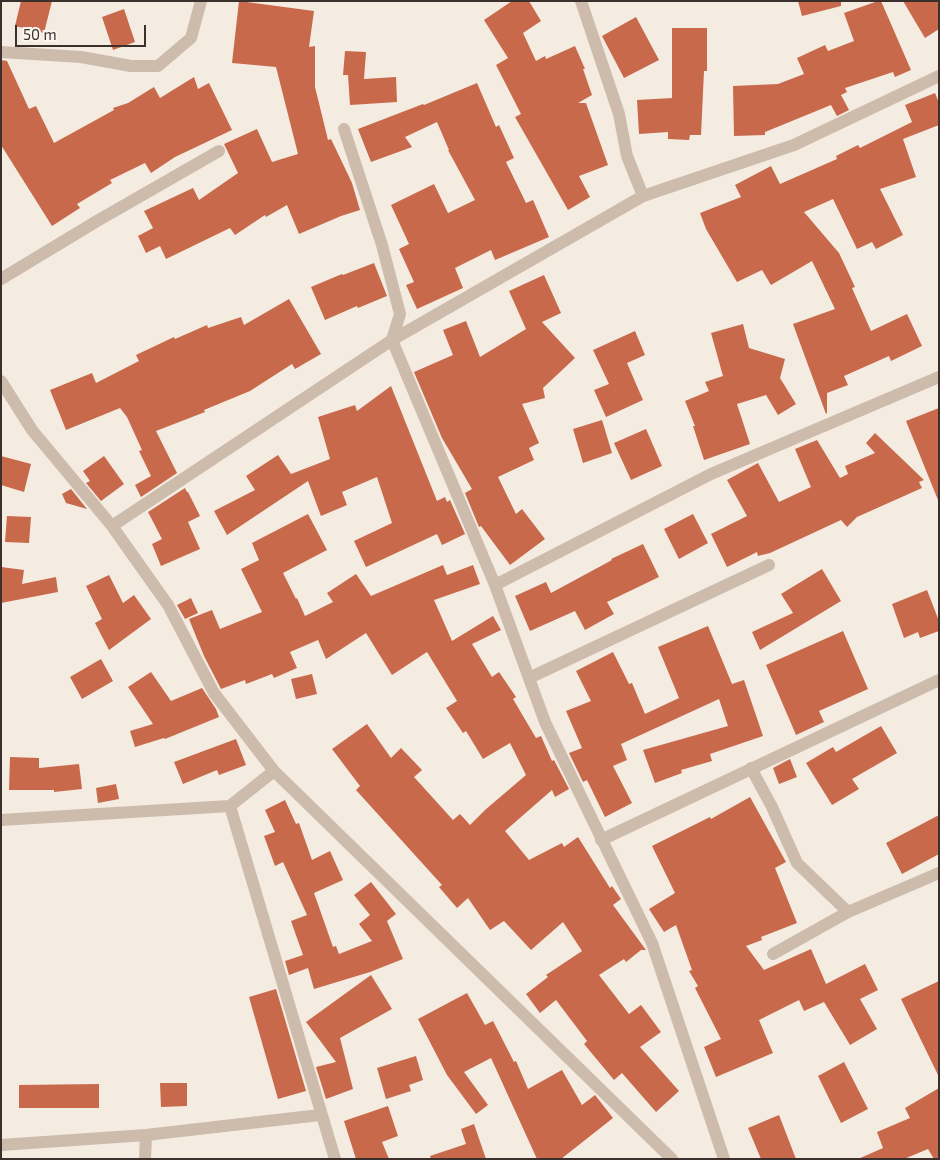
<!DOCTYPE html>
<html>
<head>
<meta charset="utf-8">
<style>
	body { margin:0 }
	#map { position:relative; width:940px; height:1160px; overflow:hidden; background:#f4ebe1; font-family:"Exo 2",sans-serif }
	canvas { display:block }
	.frame { position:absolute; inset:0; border:2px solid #3b302b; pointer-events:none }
	.scale { position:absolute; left:15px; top:25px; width:131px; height:22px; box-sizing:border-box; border:2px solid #3b302b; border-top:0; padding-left:6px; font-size:15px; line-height:18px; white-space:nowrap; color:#3b302b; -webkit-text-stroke:4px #fbf5ee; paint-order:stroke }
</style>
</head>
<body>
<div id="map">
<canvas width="940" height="1160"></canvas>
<div class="frame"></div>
<div class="scale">50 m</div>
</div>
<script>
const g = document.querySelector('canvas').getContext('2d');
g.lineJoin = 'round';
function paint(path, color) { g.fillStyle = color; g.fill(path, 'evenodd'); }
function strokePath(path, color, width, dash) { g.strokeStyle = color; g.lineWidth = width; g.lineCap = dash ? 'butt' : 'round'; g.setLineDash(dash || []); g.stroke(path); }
paint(new Path2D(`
	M21,1h31l-8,32 -29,-7z
	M239,1l75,10 -5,36 6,-1v41l13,53 3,-1 21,44 8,27 -19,6 -42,18 -12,-29 -21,12 -1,-2 -30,20 -5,-7 -64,31 -6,-13 -14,7 -8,-17 15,-8 -9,-17 49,-23 6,12 39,-27 -14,-29 33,-15 15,33 26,-8 -22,-87 -44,-4z
	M512,1h17l12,20 -18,12 13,28 9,-5 1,3 29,-13 10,23h-2l9,26 -14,8h8l22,62 -29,11 11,21 -22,13 -53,-93 6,-3 -25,-49 12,-7 -24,-38z
	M798,1h43v5l-39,10z
	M878,1h3l30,69 -16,7 -2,-5 -48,16 2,4 -6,3 8,15 -12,6 -6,-11 -66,27v3l-31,1 -1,-50 45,-2 26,-10 -7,-16 28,-13 3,6 26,-10 -10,-28z
	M903,1h36v28l-14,9z
	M124,9l11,33 -22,8 -11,-33z
	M636,17l23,43 -35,18 -22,-42z
	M672,28h35v43h-3l-3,64h-11l-1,5 -21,-1v-7l-29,2 -2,-34 35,-2z
	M345,51l21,1 -2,27 32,-2 1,25 -47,3 -2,-30h-5z
	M1,60l6,1 22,48 7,-3 18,37 60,-33 -1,-2 15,-5 26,-16 6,11 34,-21 4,12 11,-6 23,47 -57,27 -24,16 -6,-10 -35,17 2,3 -35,21 3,4 -28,18 -51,-81z
	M477,83l19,44 3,-2 15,33 -8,4 20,41 7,-3 16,37 -54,23 -4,-10 -36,18 8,20 -46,21 -11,-24 8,-3 -15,-33 10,-5 -18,-39 43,-21 14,29 27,-13 -27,-50h1l-12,-28 -32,15 7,10 -41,15 -13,-33 65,-25 1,1z
	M935,93l4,10v22l-36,14 13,38 -36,12 23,46 -27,14 -4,-7 -15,7 -24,-50 -29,13 35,41 16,34 -3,1 19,43 36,-17 15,32 -31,15 -2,-5 -45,20 4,9 -21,8v20l-1,1 -33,-90 42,-15 -23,-48 -41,24 -9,-15 -25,12 -31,-53 -6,-16 41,-16 -6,-12 36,-19 9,18 57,-25 -1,-3 22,-11 2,3 52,-26 -7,-17z
	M374,263l13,33 -29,12 -1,-2 -32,14 -14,-33 31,-13 1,1z
	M544,275l17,38 -19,9 33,36 -32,30 2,10 -23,6 17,39 -10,5 5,12 -36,17 18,37 6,-5 23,30 -35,26 -29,-39 -2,1 -14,-34 7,-4 -30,-51 -28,-66 39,-17 -10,-25 23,-9 14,36 46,-28 -17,-38z
	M289,299l32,55 -26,15 -3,-5 -42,27 -46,19 1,2 -49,19 21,42 -36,24 -6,-12 16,-9 -12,-25 3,-1 -15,-33 -7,-9 -54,22 -16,-40 42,-17 4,10 43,-22 -3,-6 38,-18 1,2 32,-14 1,3 33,-11 3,8z
	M743,324l6,24 36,11 -5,19 16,26 -18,11 -12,-20 -29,9 13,40 -46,16 -11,-34h2l-10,-25 24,-10 -4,-9 18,-6 -12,-43z
	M635,331l10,24 -18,8 16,37 -37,17 -12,-27 15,-6 -16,-34z
	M391,386l46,115 8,-4 2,5 3,-2 15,34 -23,11 -5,-11 -71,33 -12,-26 38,-18 -15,-46 -35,15 5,13 -26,11 -13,-35 -81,54 -13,-24 41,-21 -9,-14 32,-21 13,19 39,-15 -12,-42 37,-12 2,6z
	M939,408v92h-1l-32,-79z
	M602,420l10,33 -29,10 -10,-34z
	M646,429l16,37 -31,14 -17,-37z
	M875,433l49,47 -5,2 3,6 -65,29 -10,10 -6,-7 -71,33 -12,3 -1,-4 -30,15 -16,-33 36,-18 -20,-36 31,-17 21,39 32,-15 -16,-38 22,-9 23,38 8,-4 -3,-8 30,-13 -9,-10z
	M1,456l30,8 -7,28 -23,-7z
	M104,456l20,28 -23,17 -15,-18 4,-2 -7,-10z
	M185,488l2,4h1l12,24 -12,6 12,27 -39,17 -9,-22 10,-5 -14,-27z
	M71,489l16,20 -21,-6 -4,-9z
	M308,514l19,36 -44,23 13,26 1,-1 8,18 28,-14 -6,-9 29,-19 15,22 72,-31 4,10 26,-10 7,19 -46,16 18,41 41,-25 8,14 -29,14 20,33 7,-5 17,25 -3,2 23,39 5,-2 11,25 2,-1 15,29 -14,8 -3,-7 -47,41 24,29 33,-17 2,4 14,-10 32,51 2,-2 9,13 -8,6 33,45h-5l-15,12 -2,-3 -25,16 30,39 12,-9 20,27 -21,15 39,44 -23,21 -34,-39 -8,7 -30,-36 3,-3 -31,-41 -16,13 -14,-19 22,-17 -2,-2 36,-24 -19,-29 -32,28 -27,-29 -14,9 -22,-32 -11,10 -18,-21 3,-2 -86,-95 4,-4 -28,-37 35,-25 24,34 10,-10 21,22 -8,7 39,43 7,-6 10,11 15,-15 41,-35 -16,-32 -27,16 -17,-28 -3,2 -17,-25 11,-7 -30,-49 -35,23 -26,-42 -40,26 -8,-19 -28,12 7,16 -23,10 -2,-4 -26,10 -1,-4 -24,9 -17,-33 -15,-37 23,-9 8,19 42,-17 -21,-43 18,-9 -7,-17z
	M693,514l15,29 -29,16 -15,-30z
	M7,516l24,1 -2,26 -24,-1z
	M643,544l16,33 -52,25 7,12 -29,16 -10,-19 -45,20 -15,-35 31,-14 5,11 61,-33 -1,-1z
	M1,567l23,3 -2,14 34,-7 2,15 -57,11z
	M822,569l19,32 -81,49 -8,-18 41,-19 -12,-19z
	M109,575l14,28 11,-8 17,24 -42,31 -14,-27 7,-4 -16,-33z
	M927,590l12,31v10l-19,7 -2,-6 -14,6 -12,-34z
	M191,598l7,15 -13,6 -8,-14z
	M708,626l24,58 12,-4 19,56 -53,18 2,7 -31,9 1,3 -27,10 -12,-33 85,-24 -9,-27 -98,45 6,16 -14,6 19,37 -27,14 -18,-37 -4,2 -14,-29 13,-5 -16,-37 25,-10 -15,-30 37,-19 16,32 3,-1 13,31 34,-16 -21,-51z
	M843,631l25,58 -49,22 5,11 -28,13 -30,-70z
	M101,659l12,22 -31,18 -12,-22z
	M151,672l20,29 31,-13 14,21 3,8 -54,22 -1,-1 -29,9 -5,-16 23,-7 -25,-37z
	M312,674l5,20 -21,5 -5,-20z
	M881,726l16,27 -45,26 7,10 -27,16 -26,-42 27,-16 3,5z
	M236,739l10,26 -27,10 -2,-5 -34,14 -9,-22z
	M10,757l29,1v10l40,-4 3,25 -28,3v-2h-45z
	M790,759l7,18 -18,7 -6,-16z
	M116,784l3,15 -21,4 -2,-15z
	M750,797l36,65 -11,6 22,55 -36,14 1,3 -16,6 18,24 47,-21 15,35 39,-20 13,26 -18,9 17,30 -27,16 -26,-43 -20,9 -5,-11 -40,20 14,33 -57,24 -12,-30 17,-8 -26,-51 3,-2 -9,-15 3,-1 -16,-45 -12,7 -15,-23 26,-16 -23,-47 58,-29 1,2z
	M285,800l11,24 3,-1 13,37 18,-9 13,29 -29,13 19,54 3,-1 3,8 33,-13 -13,-17 11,-9 -16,-20 17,-13 25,32 -9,7 16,38 -33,13 -56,17 -6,-21 -19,7 -4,-14 18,-6 -12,-34 16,-6 -24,-53 -8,4 -11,-30 11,-4 -10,-22z
	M939,815v39l-37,20 -16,-31z
	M371,975l21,34 -52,29 13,51 -27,10 -10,-32 20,-5 -30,-40z
	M939,981v96l-38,-78z
	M276,989l30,102 -28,8 -29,-102z
	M467,993l18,32 8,-4 21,41 2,-1 12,28 34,-19 20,35 13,-10 18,23 -52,41h-24l-46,-101 -27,14 24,33 -12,9 -29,-39 -29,-56z
	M416,1056l7,24 -14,5 2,6 -25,8 -9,-31z
	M844,1062l24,47 -27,14 -23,-47z
	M160,1083h27v23l-26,1z
	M99,1084v24h-80v-23z
	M939,1088v71h-5l-6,-10 -24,10h-46l25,-11 -6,-16 33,-14 -5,-10z
	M388,1106l10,30 -16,6 7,17h-33l-12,-38z
	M779,1115l17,44h-35l-13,-31z
	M474,1124l12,35h-55l-1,-3 36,-12 -5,-15z`), '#c8694b');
strokePath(new Path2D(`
	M581,1l38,113 8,42 16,40
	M1,52l80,5 50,9h27l33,-28 10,-37
	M344,129l38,116 18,69 -8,26 103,245 50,137 107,221 72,216
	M1,279l96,-58 122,-70
	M1,381l31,49 80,96 56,79 46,88 60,78
	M112,526l280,-186 251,-144 151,-51 145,-69
	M495,585l216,-111 228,-97
	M529,678l240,-113
	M751,768l21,39 25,56 51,49
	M230,806l105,353
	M1,820l229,-14 44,-35 398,388
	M601,840l338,-160
	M773,954l75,-42 91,-39
	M1,1145l145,-10 174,-20
	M145,1159l1,-24`), '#cdbbac', 12);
</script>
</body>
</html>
